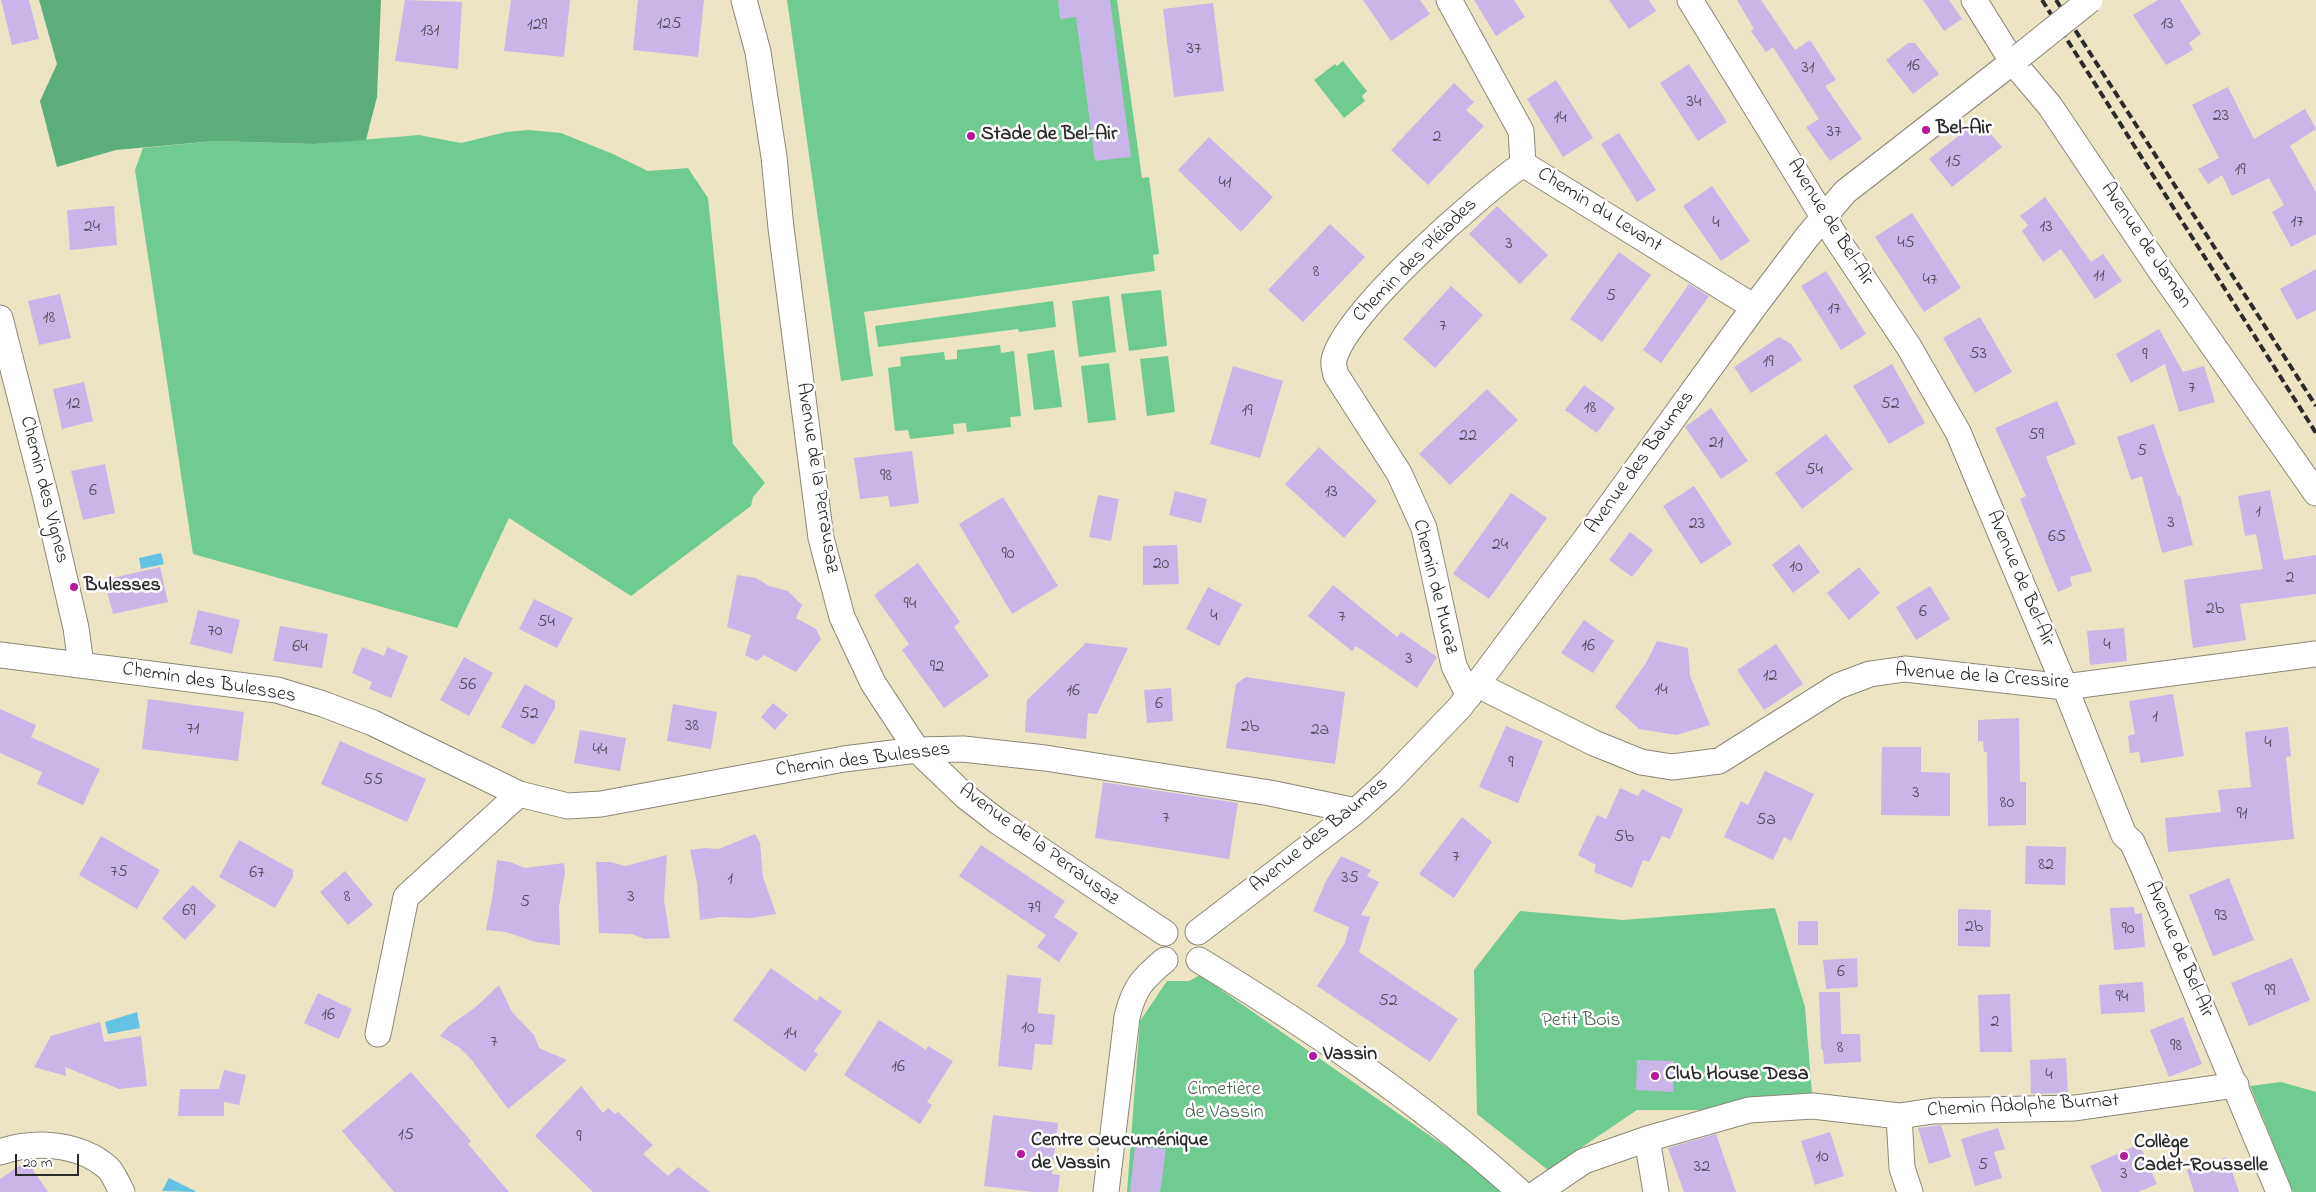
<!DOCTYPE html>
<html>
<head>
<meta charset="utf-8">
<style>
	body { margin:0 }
	#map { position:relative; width:2316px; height:1192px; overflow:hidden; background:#ede4c5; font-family:"Indie Flower",sans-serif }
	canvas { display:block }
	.scale { position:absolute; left:15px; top:1154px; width:64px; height:22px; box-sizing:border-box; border:2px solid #2b2b2b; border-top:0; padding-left:6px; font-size:15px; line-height:18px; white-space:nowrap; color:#2b2b2b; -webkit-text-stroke:4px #fff; paint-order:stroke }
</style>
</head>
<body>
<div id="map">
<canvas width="2316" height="1192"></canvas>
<div class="scale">20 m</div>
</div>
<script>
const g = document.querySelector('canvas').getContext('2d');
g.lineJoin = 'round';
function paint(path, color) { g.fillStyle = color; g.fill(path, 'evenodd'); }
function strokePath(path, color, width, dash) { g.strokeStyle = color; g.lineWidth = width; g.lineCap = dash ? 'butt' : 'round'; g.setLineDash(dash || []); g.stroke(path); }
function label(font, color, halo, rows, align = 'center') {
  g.font = font + ' "Indie Flower",sans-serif'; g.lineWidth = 5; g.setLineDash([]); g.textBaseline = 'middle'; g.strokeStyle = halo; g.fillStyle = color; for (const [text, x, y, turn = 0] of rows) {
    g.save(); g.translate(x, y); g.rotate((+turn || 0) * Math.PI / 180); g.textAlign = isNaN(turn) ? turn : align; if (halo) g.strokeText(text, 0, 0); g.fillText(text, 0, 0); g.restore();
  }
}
paint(new Path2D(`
	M787,0h330l25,178 7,-1 10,77 -6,1 2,16 -291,41 9,64 -32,5z
	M1343,61l24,30 -5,5 3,5 -21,17 -30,-38 21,-16 2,2z
	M529,130l32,3 52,21 35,17 40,-3 20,30 25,246 32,39 -12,14 -2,9 -120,90 -122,-78 -52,110 -264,-74 -58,-384 8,-22 72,-7 99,3 105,-9 42,8 45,-11z
	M1161,290l6,56 -38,5 -8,-57z
	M1109,296l7,56 -37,5 -7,-56z
	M1053,301l3,26 -37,5 -1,-3 -140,18 -3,-21z
	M1000,345l1,8 13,-2 7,65 -11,1 1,10 -44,5 -1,-9 -13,1 1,10 -44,5 -2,-9 -13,1 -7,-63 13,-2 -1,-9 44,-5 1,8 12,-1v-9z
	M1054,350l8,57 -28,3 -7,-56z
	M1168,356l7,56 -28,4 -7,-57z
	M1109,363l7,57 -28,3 -7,-57z
	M1775,908l30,99 8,99 -64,4h-112l-89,60 -71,-56 -3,-144 46,-59 103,9z
	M1200,975l302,211 4,6h-379l13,-171 27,-40h22z
	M2281,1082l35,10v100h-23l-43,-106z`), '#70cb92');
paint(new Path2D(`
	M39,0h342l-4,97 -11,43 -52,4 -99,-3 -99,9 -59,17 -17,-66 17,-37z`), '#5caf7c');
paint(new Path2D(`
	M161,553l3,11 -23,5 -2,-11z
	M137,1012l3,16 -32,6 -3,-12z
	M169,1178l26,13v1l-33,-1z`), '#64c2e2');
paint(new Path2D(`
	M1,0h28l10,39 -27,6z
	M405,0l57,2 -4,67 -63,-8z
	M511,0h59l-6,57 -60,-6z
	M638,0h66l-6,57 -65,-7z
	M1058,0h52l21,157 -36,4 -19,-144 -16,2z
	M1363,0h57l10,14 -39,27z
	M1474,0h40l11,17 -29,19z
	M1609,0h40l7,11 -27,18z
	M1737,0h24l34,50 15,-10 26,40 -11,6 37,53 -32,22 -24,-34 13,-8 -46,-72 -7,5 -15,-21 3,-2z
	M1923,0h26l13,19 -18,12z
	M2158,0h22l21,34 -12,9 4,7 -27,15 -33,-50z
	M1213,3l11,88 -50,6 -11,-88z
	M1908,43h7l24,31 -26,20 -27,-34z
	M1689,64l38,58 -29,19 -38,-58z
	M1556,80l37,58 -30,19 -36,-58z
	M1454,83l20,19 -8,8 18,16 -56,59 -37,-35z
	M2228,87l26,52 51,-30 11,20 -26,17 26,46v42l-25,13 -19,-35 12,-7 -15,-27 -37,18 -10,-21 -14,9 -10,-15 21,-11 -27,-53z
	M1979,120l23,27 -50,40 -23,-28z
	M1619,133l37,57 -19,12 -36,-58z
	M1209,137l64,60 -32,35 -63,-62z
	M1712,186l38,55 -29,20 -38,-55z
	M2045,197l46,65 12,-8 19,27 -27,18 -34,-50 -18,13 -21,-31 6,-6 -8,-9z
	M114,206l3,39 -47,5 -3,-40z
	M1497,206l51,49 -28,29 -51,-50z
	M1912,213l49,75 -37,24 -49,-75z
	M1330,224l35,33 -62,65 -35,-32z
	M1619,252l32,23 -49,67 -32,-23z
	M2316,269v41l-19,10 -17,-31z
	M1826,271l40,63 -25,16 -40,-64z
	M1689,284l20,12 -48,67 -18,-13z
	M1451,286l32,29 -48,53 -32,-29z
	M60,294l11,44 -32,7 -11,-44z
	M1980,317l32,55 -37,21 -32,-55z
	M2159,329l24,43 21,-6 11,36 -36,10 -14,-48 -34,19 -15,-29z
	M1779,337l12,7 11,16 -51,33 -17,-26z
	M1892,364l33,59 -36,21 -36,-58z
	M1233,366l50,15 -23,77 -50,-14z
	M84,382l9,39 -31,8 -9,-40z
	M1584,385l31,23 -18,25 -32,-23z
	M1487,389l31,31 -68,65 -31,-31z
	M2057,401l19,43 -30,13 46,114 -22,6 2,9 -14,6 -38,-93 6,-3 -31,-68z
	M1711,408l37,53 -27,18 -36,-52z
	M2154,424l24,72 2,-1 13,50 -31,8 -20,-77 -11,4 -14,-43z
	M1826,434l27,35 -51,40 -27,-36z
	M1319,447l58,54 -33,37 -59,-54z
	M912,451l7,52 -29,4 -2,-11 -28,3 -6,-41z
	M105,464l10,49 -32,7 -12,-49z
	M1694,486l38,58 -31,20 -38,-58z
	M2270,490l14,70 32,-5v39l-76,10 6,36 -53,8 -9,-68 79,-11 -7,-35 -11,2 -7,-40z
	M1175,491l32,8 -6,24 -32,-8z
	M1511,493l36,25 -58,81 -36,-25z
	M1098,495l21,4 -8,42 -22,-4z
	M1003,497l55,89 -46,28 -53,-90z
	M1630,532l23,18 -21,27 -23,-17z
	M1799,544l21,28 -27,21 -21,-28z
	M1177,545l2,39 -36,1v-39z
	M918,563l42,59 -6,5 35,49 -45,32 -42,-58 7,-6 -35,-49z
	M160,567l8,35 -55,12 -9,-34z
	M1859,567l21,26 -31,27 -22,-27z
	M737,575l19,3 13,8 19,5 14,14 -6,13 20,11 5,10 -25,33 -32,-17 -7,6 -12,-6 6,-20 -24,-8z
	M1333,585l64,52 4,-5 36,25 -20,31 -61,-42 -4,5 -44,-35z
	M1930,586l20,33 -34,21 -20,-33z
	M1208,587l34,17 -23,42 -33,-17z
	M534,599l39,19 -16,30 -38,-19z
	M198,610l42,10 -8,34 -42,-10z
	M1584,620l30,21 -21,32 -32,-20z
	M280,626l48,8 -6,34 -49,-7z
	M2124,628l3,33 -37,4 -3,-34z
	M1657,641l31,7 2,28 20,49 -34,10 -37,-6 -24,-22 31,-44z
	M1086,643l42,5 -31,66 -9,-1 -2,26 -61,-7 2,-32z
	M1776,644l27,40 -39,26 -27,-40z
	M362,647l22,9 3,-9 21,9 -17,42 -22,-9 3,-7 -20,-9z
	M464,657l29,16 -24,43 -29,-16z
	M1246,677l99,15 -10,72 -109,-16 10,-64z
	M525,684l30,17v7l-21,37 -33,-18z
	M1171,688l2,33 -26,2 -3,-33z
	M2173,694l11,62 -43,7 -2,-11 -9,1 -2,-17 7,-2 -6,-33z
	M148,699l96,13 -6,49 -96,-12z
	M773,703l15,12 -13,15 -14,-13z
	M673,704l44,8 -6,37 -44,-8z
	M0,709l36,16 -5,12 69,32 -17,36 -46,-21 5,-12 -42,-19z
	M2019,718l1,64h6v43l-38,1 -1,-74h-3l-1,-11 -5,1v-22z
	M1506,726l37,15 -25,62 -39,-16z
	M2288,727l3,29 -5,1 8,82 -126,13 -3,-34 56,-6 -3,-22 33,-3 -6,-55z
	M580,730l46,8 -6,33 -46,-8z
	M340,741l86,38 -19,43 -86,-38z
	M1882,747h39v25l29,1v43l-69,-1z
	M1765,771l49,23 -23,47 -7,-4 -11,23 -49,-23 17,-36 7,4z
	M1103,782l135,21 -9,56 -134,-21z
	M1620,788l18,8 4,-7 41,20 -13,30 -8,-3 -13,26 -6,-2 -11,28 -38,-16 2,-7 -18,-10 19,-40 9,4z
	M1462,817l30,25 -38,56 -35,-24z
	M755,834l5,9 3,34 13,37 -25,4 -31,-1 -20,3 -3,-37 -7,-33 14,-2 15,1z
	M101,836l59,34 -23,39 -58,-34z
	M239,840l54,30v7l-18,31 -56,-31z
	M981,845l84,56 -11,16 24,16 -19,29 -22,-15 9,-12 -87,-59z
	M2026,846l40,1 -1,38 -40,-1z
	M667,855l-3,45 6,38 -25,1 -13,-5 -33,-1 -3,-71h14l16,4z
	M1341,856l30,14 -4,6 12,6 -18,33 9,2 -11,35 99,67 -28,43 -113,-76 28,-43 4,-16 -36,-16 13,-30z
	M497,860l13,2 15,6 39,-5 1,10 -6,34 1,38 -25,-3 -29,-10 -20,-2 7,-37z
	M345,871l28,34 -25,20 -28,-33z
	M2229,878l25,62 -41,16 -24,-61z
	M193,885l23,21 -31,34 -23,-22z
	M2134,907l1,7 7,-1 3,34 -31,3 -4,-42z
	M1958,909l33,1 -1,37 -32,-1z
	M1798,921h20v24h-20z
	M1857,958l1,29 -32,2 -3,-29z
	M2292,958l18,42 -61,26 -18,-43z
	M771,968l46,33 3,-5 22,16 -28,39 4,3 -13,18 -72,-52z
	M1007,975l34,3 -3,35 17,2 -3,30 -17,-1 -3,26 -34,-4z
	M2143,982l2,30 -44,2 -2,-29z
	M499,985l13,27 22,23 5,13 28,12 -59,49 -37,-50 -11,-11 -20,-12 9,-10 28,-20z
	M1819,992h21l1,42h19l1,28 -37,2 -1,-14 -2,-1z
	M318,993l34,16 -13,30 -35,-16z
	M2010,994l2,58h-32l-2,-57z
	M2183,1017l19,47 -33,13 -19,-47z
	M879,1020l47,30 2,-4 25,15 -26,41 5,3 -12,19 -76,-49z
	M100,1022l4,20 37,-6 6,50 -28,3 -54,-22 1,9 -32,-9 17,-31z
	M2066,1058l2,35 -37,1 -1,-34z
	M1637,1060l37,1 -1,31 -37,-2z
	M224,1070l22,5 -7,30 -15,-3v14h-46l2,-27h39z
	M411,1072l60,69 -3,3 41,48h-115l-52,-61z
	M581,1086l22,27 5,-5 7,6 3,-2 35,33 -10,9 25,22 10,-9 32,25h-117l-58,-56z
	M993,1115l65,8 -6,51 8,1 -2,17h-25l-49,-6z
	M1941,1125l10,32 -22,7 -11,-36z
	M1998,1128l7,21 -11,3 8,26 -27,8 -14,-47z
	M1830,1132l14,44 -29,9 -14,-44z
	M1716,1134l20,58h-52l-16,-44z
	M2139,1144l18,40 -19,8h-36l-12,-26z
	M1135,1146l31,3 -6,43h-30z
	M2227,1157l12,35h-45l-7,-22z
	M27,1161l21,31h-48v-13z`), '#c9b5e7');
const minor = new Path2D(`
	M744,0l14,52 16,105 7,71 40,310 21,79 31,66 44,67 48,46 32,25 168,112
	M1449,0l72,131 2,33
	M1690,0l145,236 74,111 49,85 107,255 59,148 8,7 13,29 134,321
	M1974,0l38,61 38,45 110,164 156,223
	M1523,164l231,143
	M0,318l46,180 30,130 5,36
	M0,655l277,35 46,14 50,19 146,71 49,12 33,-2 243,-45 73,-9 46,-1 82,9 225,35 86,18
	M1478,685l116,58 47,19 31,5 47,-6 119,-75 32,-12 35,-5 160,18 251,-33
	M1469,696l-15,-30 -30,-138 -25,-55 -63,-98c-1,-4 -3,-11 -2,-15 10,-47 147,-167 189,-196
	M1198,932l158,-121 33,-30 71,-74 133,-178 161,-222 53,-70 38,-45 175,-136
	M1199,960c113,69 223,143 321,232
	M378,1034l28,-137 113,-103
	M1899,1116l34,-5 142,-3 161,-23
	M1647,1139l9,53
	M0,1152c34,-12 80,-9 108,16 6,6 10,17 14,24
	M1106,1192l21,-175c7,-29 15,-38 38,-57
	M1538,1192l46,-31 63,-22 102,-29 64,-4 86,10 3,52 8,24`);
strokePath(minor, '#8c8878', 27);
strokePath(minor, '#fff', 25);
strokePath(new Path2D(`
	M2042,0l274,433
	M2056,0l260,406`), '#2b2b2b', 4, [8, 4]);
const minorBridge = new Path2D(`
	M2020,56l70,-56`);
strokePath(minorBridge, '#8c8878', 27, []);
strokePath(minorBridge, '#fff', 25);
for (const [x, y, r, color] of [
	[1926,130,5,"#b5179e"],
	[971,136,5,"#b5179e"],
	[74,587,5,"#b5179e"],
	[1313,1056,5,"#b5179e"],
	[1655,1076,5,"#b5179e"],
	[1021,1154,5,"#b5179e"],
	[2124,1156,5,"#b5179e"]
]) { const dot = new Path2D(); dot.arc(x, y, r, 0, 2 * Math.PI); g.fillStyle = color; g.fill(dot); strokePath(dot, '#fff', 2); }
label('18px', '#524e5a', null, [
	["125",669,25],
	["13",2167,25],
	["129",537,26],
	["131",430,32],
	["37",1194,50],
	["16",1913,67],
	["31",1808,69],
	["34",1694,103],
	["23",2221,117],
	["14",1560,119],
	["37",1834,133],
	["2",1437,138],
	["15",1953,163],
	["19",2240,171],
	["41",1225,184],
	["17",2297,223],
	["4",1716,224],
	["24",92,228],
	["13",2046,228],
	["45",1906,244],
	["3",1509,245],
	["8",1316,273],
	["11",2099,277],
	["47",1930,281],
	["5",1611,297],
	["17",1834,310],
	["18",49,319],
	["7",1443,327],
	["53",1978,355],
	["9",2145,356],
	["19",1768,363],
	["7",2192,389],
	["12",73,405],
	["52",1890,405],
	["18",1590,409],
	["19",1247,412],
	["59",2036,436],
	["22",1468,437],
	["21",1716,444],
	["5",2142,452],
	["54",1814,471],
	["98",886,477],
	["6",93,492],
	["13",1331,493],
	["1",2258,513],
	["3",2171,524],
	["23",1697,525],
	["65",2057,538],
	["24",1500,546],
	["90",1008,555],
	["20",1161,565],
	["10",1796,568],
	["2",2290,579],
	["94",910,605],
	["2b",2215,610],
	["6",1923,613],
	["4",1214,617],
	["7",1342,618],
	["54",546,623],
	["70",215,632],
	["4",2107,646],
	["16",1588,647],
	["64",300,648],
	["3",1409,660],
	["92",937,668],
	["12",1770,677],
	["56",467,686],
	["14",1661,691],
	["16",1073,692],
	["6",1159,705],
	["52",529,715],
	["1",2155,718],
	["38",692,727],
	["2b",1250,728],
	["71",193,730],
	["2a",1320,731],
	["4",2268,744],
	["44",600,751],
	["9",1511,764],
	["55",373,781],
	["3",1916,794],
	["80",2007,804],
	["91",2242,815],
	["7",1166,819],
	["5a",1766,821],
	["5b",1624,838],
	["7",1456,858],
	["82",2046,866],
	["75",119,873],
	["67",257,874],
	["35",1350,879],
	["1",730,880],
	["8",347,898],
	["3",631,898],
	["5",525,903],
	["79",1034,909],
	["69",189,912],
	["93",2221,917],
	["2b",1974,928],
	["90",2128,930],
	["6",1841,973],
	["99",2270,992],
	["94",2122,998],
	["52",1388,1002],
	["16",328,1016],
	["2",1995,1023],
	["10",1028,1029],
	["14",790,1035],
	["7",494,1043],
	["98",2176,1047],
	["8",1840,1049],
	["16",898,1068],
	["4",2049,1076],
	["15",406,1136],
	["9",579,1138],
	["10",1822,1158],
	["5",1983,1166],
	["32",1702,1168],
	["3",2124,1175]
]);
label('bold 20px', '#2b2b2b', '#fff', [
	["Bel-Air",1936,130],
	["Stade de Bel-Air",981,136],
	["Bulesses",84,587],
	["Vassin",1323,1056],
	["Club House Desa",1665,1076],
	["Centre Oeucuménique",1031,1142],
	["de Vassin",1031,1165],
	["Collège",2134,1144],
	["Cadet-Rousselle",2134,1167]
], 'left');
label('20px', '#2b2b2b', '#fff', [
	["Chemin du Levant",1599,211,32],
	["Avenue de Bel-Air",1829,223,58],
	["Avenue de Jaman",2145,246,56],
	["Chemin des Pléiades",1416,261,-45],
	["Avenue des Baumes",1641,463,-54],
	["Avenue de la Perrausaz",816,478,81],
	["Chemin des Vignes",43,490,76],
	["Avenue de Bel-Air",2019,579,67],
	["Chemin de Muraz",1434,587,76],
	["Avenue de la Cressire",1982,678,4],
	["Chemin des Bulesses",209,684,9],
	["Chemin des Bulesses",863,761,-7],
	["Avenue des Baumes",1320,836,-39],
	["Avenue de la Perrausaz",1038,846,36],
	["Avenue de Bel-Air",2178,950,67],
	["Chemin Adolphe Burnat",2023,1107,-3]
]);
label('20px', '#43634f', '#fff', [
	["Petit Bois",1581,1022],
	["Cimetière",1224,1091],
	["de Vassin",1224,1114]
]);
</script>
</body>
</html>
